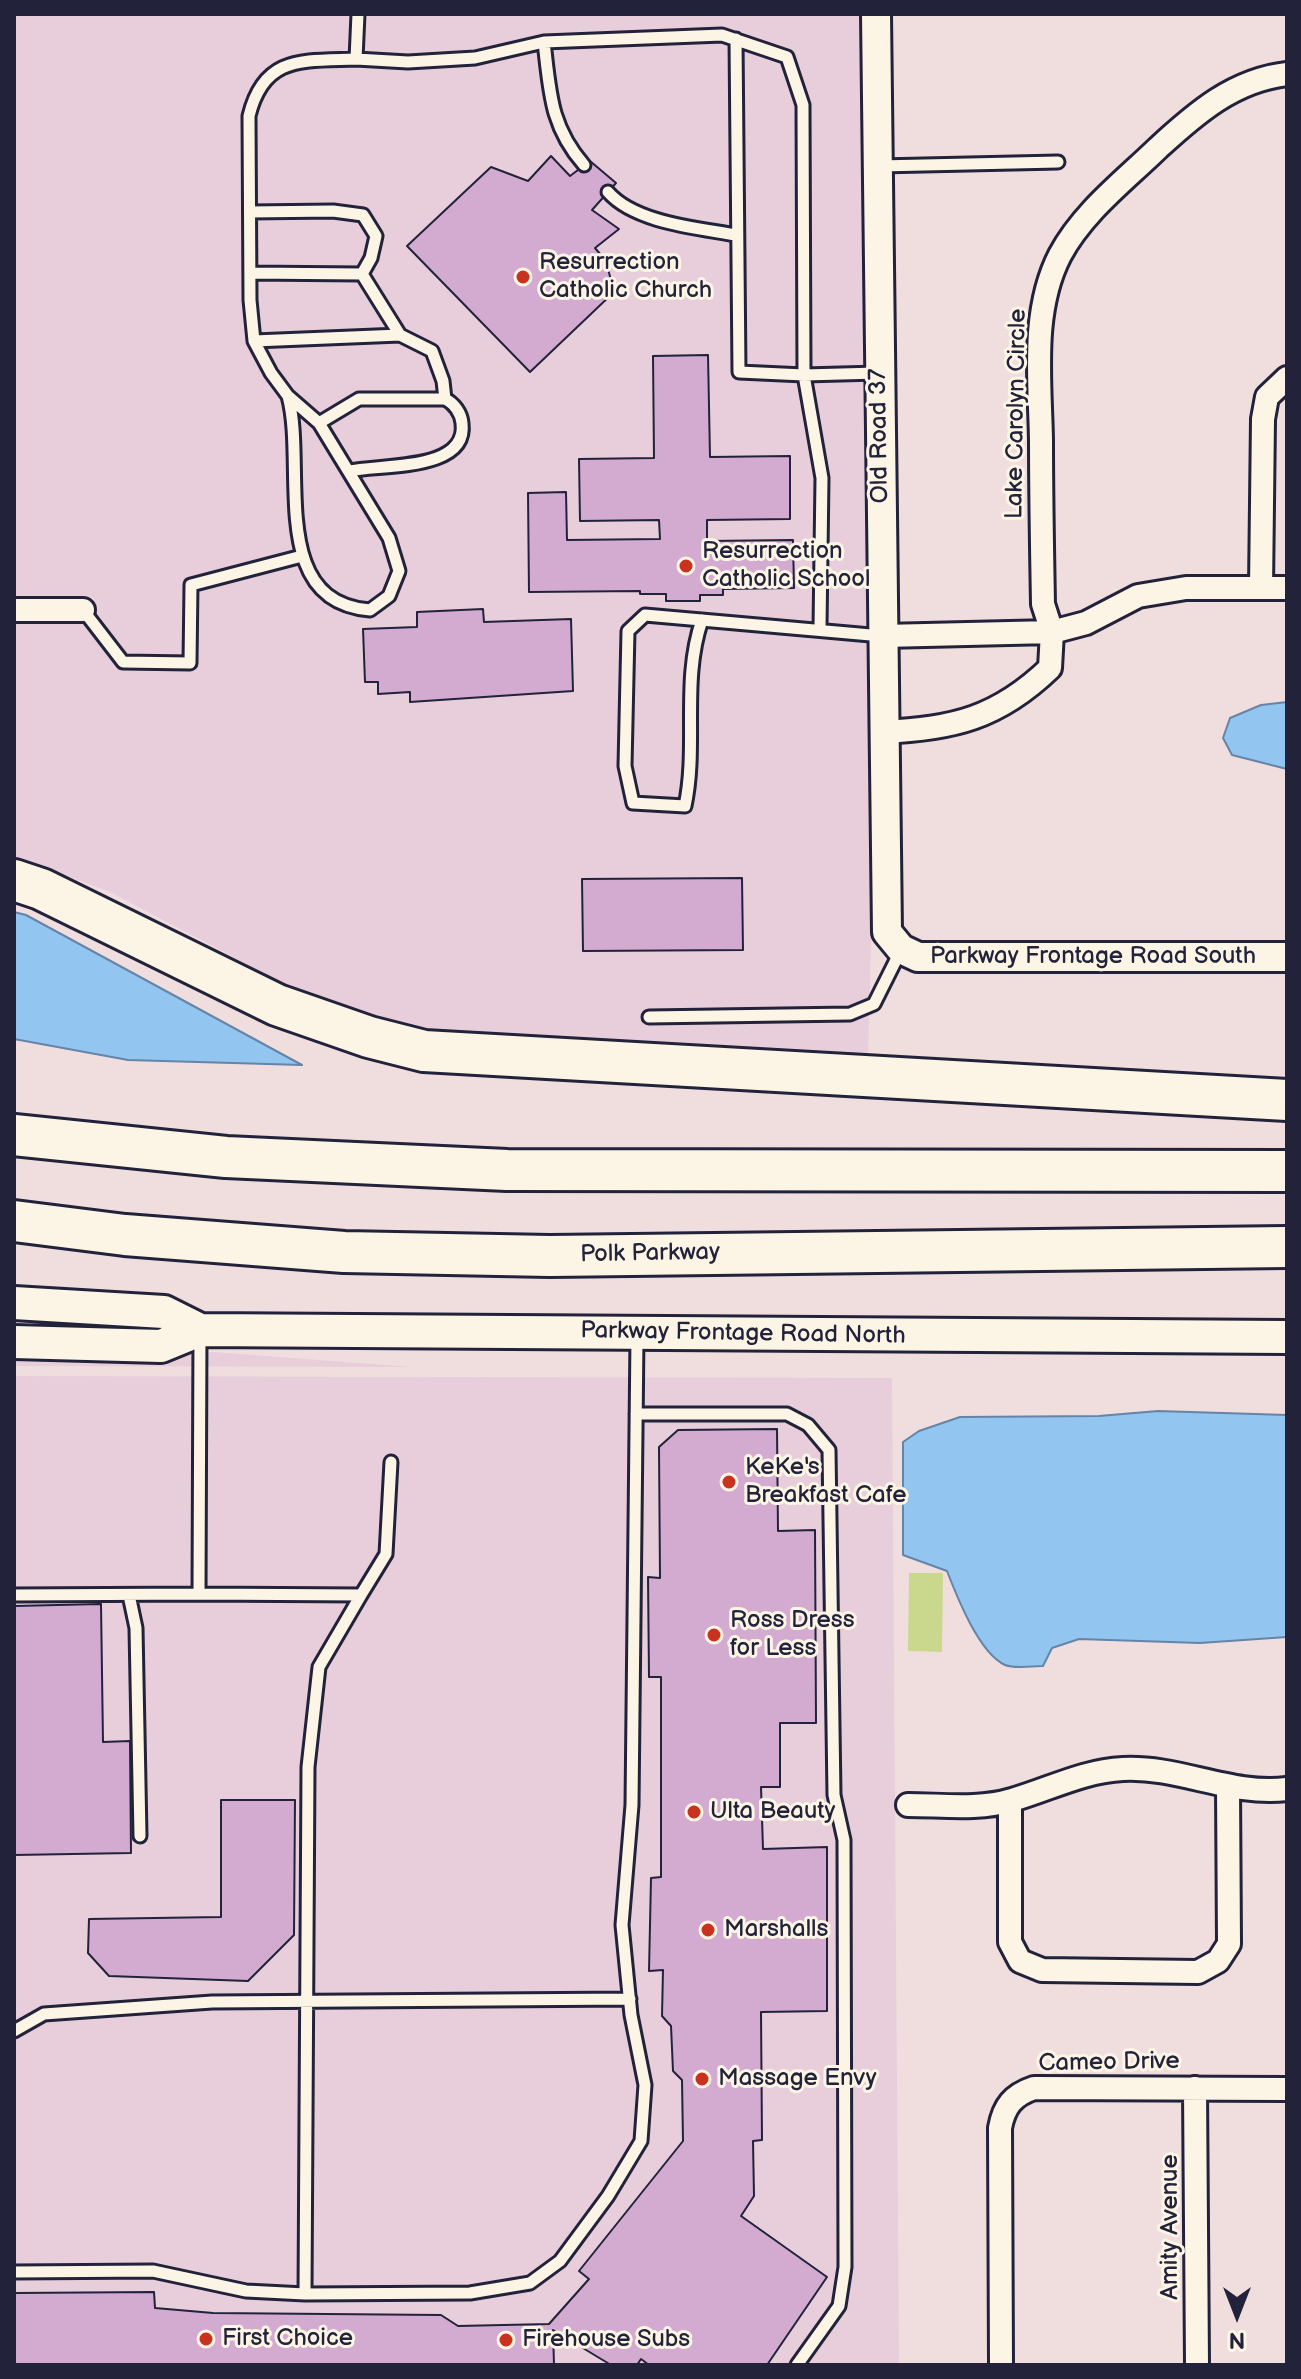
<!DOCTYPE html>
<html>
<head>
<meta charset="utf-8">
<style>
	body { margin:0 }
	#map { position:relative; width:1301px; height:2379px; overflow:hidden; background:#f0dedf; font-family:"Balsamiq Sans",sans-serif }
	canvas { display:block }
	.frame { position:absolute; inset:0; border:16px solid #22223b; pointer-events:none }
	.north { position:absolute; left:1197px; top:2275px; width:80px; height:80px; -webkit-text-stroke:6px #fcf5e5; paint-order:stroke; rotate:180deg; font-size:22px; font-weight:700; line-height:32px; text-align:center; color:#22223b }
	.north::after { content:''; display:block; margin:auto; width:28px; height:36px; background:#22223b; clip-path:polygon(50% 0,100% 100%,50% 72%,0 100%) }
</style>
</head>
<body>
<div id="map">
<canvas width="1301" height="2379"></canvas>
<div class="frame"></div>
<div class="north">N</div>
</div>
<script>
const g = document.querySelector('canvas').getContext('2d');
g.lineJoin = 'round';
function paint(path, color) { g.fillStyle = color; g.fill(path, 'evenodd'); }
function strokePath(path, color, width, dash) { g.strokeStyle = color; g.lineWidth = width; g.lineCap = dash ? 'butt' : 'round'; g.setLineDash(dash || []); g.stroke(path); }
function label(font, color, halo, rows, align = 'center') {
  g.font = font + ' "Balsamiq Sans",sans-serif'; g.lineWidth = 6; g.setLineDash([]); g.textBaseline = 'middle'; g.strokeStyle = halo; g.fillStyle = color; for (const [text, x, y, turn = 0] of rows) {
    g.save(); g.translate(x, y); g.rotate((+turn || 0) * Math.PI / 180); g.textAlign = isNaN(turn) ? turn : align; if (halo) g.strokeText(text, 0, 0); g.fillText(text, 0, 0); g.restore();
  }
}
paint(new Path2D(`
	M14,14h850l9,853 -5,189 -378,-16 -99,-18 -104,-37 -177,-93 -96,-36v-233h79l1,-25h-80z
	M213,1352l199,15 -398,-1v-12z
	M14,1376l878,2 7,987h-885z`), '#e7ceda');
paint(new Path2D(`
	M909,1573h34l-1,79 -34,-1z`), '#c9d88c');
const water = new Path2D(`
	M1287,702v67l-55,-14 -9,-17 7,-20 31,-13z
	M14,912l12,3 276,150 -174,-5 -114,-21z
	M1158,1411l129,4v222l-87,6 -121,-4 -27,9 -9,18c-11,0 -28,3 -38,-1 -26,-12 -48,-68 -58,-94l-44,-16v-113l16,-11 41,-14 139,-1z`);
paint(water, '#92c5ef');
strokePath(water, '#6584a7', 2);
const building = new Path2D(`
	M551,156l19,20 20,-15 26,22 -24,27 27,19 -24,19 11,13 8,31 -84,80 -123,-126 84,-79 37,14z
	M708,355l2,102 80,-1v63l-83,1v21l86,-1 1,48 -71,1v6h-23v6h-34v-7h-26v-3l-111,1 -1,-99 38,-1 1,48 93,-1 -1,-19 -79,1 -1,-62 75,-1 -1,-102z
	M483,609l1,13 87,-3 2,72 -163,11v-10l-32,2v-12h-13l-2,-53 54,-2v-15z
	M742,878l1,72 -160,1 -1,-72z
	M777,1429l1,102 37,-1 1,193h-36v64h-19l2,62 64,-2v164l-66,1 1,128 -9,1 1,55 -13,20 86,61 -60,88h-118l-8,-6 -4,6h-26l-58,-35 1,35h-540v-72l140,-1 1,16 58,5 228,2 17,11 91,-2 40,-45 -10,-8 104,-130 -1,-61 -9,-9 -2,-45 -9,-10 1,-46 -14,1 2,-93 10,-1v-200h-12l-1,-100 12,1 -1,-131 19,-17z
	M101,1604l2,138 27,-1 1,112 -117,2v-249z
	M221,1800h74l-1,135 -46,46 -139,-5 -21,-23 1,-34 132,-2z`);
paint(building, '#d3aad0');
strokePath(building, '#22223b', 2);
const service = new Path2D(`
	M358,14l-2,45 52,3 67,-4 69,-16 178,-7 65,22 16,48 1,270 74,-2
	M736,39l3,333 65,3 18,103 -2,150
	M544,42c6,50 6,84 40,123
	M879,166l179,-4
	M608,192c27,31 90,36 128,43
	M250,212l83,-1 30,4 13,21 -5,22 -9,16
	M250,273l112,1 38,61
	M254,341l146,-6 32,16 11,30 2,18
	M288,396c19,69 -22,206 82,214l19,-14 10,-25 -10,-33 -70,-115 -31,-27 -17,-23 -17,-32 -4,-41 -1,-184c15,-61 54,-55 107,-57
	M319,423l40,-24h86c9,4 16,14 17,24 6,48 -78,41 -113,48
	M83,610l40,52 67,1 1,-78 111,-29
	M702,620c-21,61 -4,125 -17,186l-52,-3 -8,-37 3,-135 17,-16 237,21
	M649,1017l201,-3 24,-10 27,-54
	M636,1414h151l21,11 21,25 5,345 10,45 1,427 -6,39 -42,59
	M199,1594l162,1 25,-41 5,-92
	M14,1595l185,-1 1,-262
	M129,1595l7,33 4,208
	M14,2031l30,-17 168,-12 418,-3
	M14,2272l139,-1 93,20 59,3 165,-1 60,-10 30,-22 48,-65 33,-55 4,-56 -14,-70 -9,-90 10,-120 5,-468
	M305,2294l3,-527 11,-100 42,-72`);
const minor = new Path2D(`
	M1261,588l2,-169 4,-22 20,-19
	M14,610h69
	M883,636l169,-4 34,-9 52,-27 48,-8h101
	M882,732c71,-3 116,-14 168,-64l2,-36 -9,-28c-1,-54 -2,-109 -2,-164 -1,-60 -10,-129 19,-185 23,-43 64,-74 98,-107 38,-35 76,-68 129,-74
	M1010,1801v141l10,19 22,9 156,2 20,-11 11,-17 -1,-157
	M908,1805c34,0 71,5 104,-5 38,-11 71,-29 111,-31 56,-3 108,27 164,20
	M1195,2088l2,277
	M1001,2365l-1,-237c4,-22 13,-33 34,-40l253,1`);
const tertiary = new Path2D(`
	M876,14l11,918 14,17 17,8h369`);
const secondary = new Path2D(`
	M14,1303l150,9 36,18
	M14,1342l147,4 39,-16 1087,7`);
const motorway = new Path2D(`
	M14,880l27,9 236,116 92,32 55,14 863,49
	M14,1135l212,22 281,13 780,1
	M14,1221l111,14 219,17 206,4 737,-9`);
strokePath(service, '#22223b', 17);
strokePath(minor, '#22223b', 28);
strokePath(tertiary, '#22223b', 34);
strokePath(secondary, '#22223b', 38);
strokePath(motorway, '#22223b', 46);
strokePath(service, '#fcf5e5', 11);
strokePath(minor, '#fcf5e5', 22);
strokePath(tertiary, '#fcf5e5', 28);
strokePath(secondary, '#fcf5e5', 32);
strokePath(motorway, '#fcf5e5', 40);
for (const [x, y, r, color] of [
	[523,277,8,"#c8321e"],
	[686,566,8,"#c8321e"],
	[729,1482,8,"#c8321e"],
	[714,1635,8,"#c8321e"],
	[694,1812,8,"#c8321e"],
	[708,1930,8,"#c8321e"],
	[702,2079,8,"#c8321e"],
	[206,2339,8,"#c8321e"],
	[506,2340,8,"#c8321e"]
]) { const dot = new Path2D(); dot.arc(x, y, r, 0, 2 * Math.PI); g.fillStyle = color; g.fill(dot); strokePath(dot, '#fcf5e5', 3); }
label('24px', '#22223b', '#fcf5e5', [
	["Resurrection",539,263],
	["Catholic Church",539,291],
	["Resurrection",702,552],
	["Catholic School",702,580],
	["KeKe's",745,1468],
	["Breakfast Cafe",745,1496],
	["Ross Dress",730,1621],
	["for Less",730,1649],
	["Ulta Beauty",710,1812],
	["Marshalls",724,1930],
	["Massage Envy",718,2079],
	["First Choice",222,2339],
	["Firehouse Subs",522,2340]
], 'left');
label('24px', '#22223b', '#fcf5e5', [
	["Lake Carolyn Circle",1017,414,-89],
	["Old Road 37",880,436,-91],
	["Parkway Frontage Road South",1093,957],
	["Polk Parkway",650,1254,-1],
	["Parkway Frontage Road North",743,1334,1],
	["Cameo Drive",1109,2063,-1],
	["Amity Avenue",1171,2227,-90]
]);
</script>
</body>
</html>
